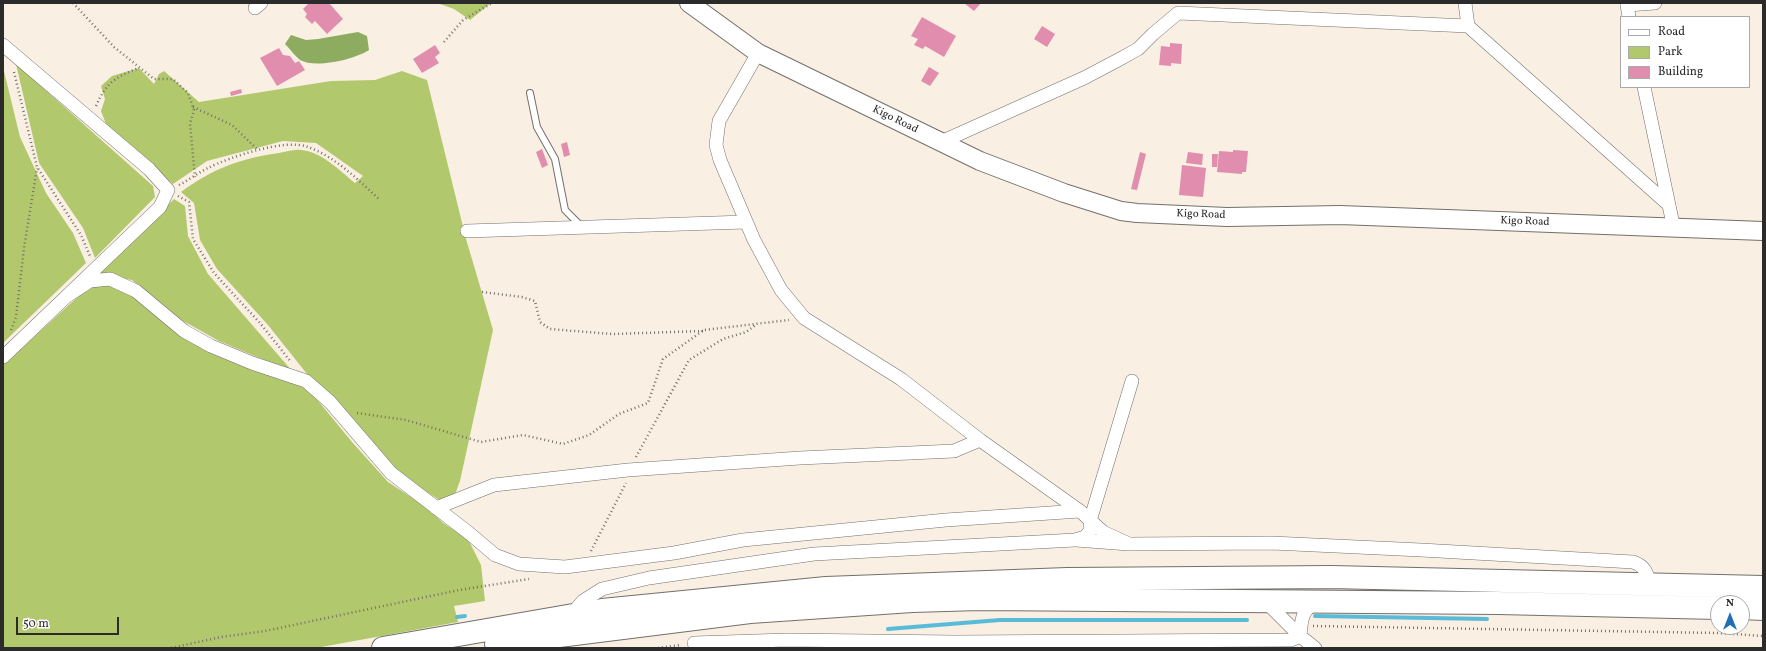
<!DOCTYPE html>
<html>
<head>
<meta charset="utf-8">
<style>
	body { margin:0 }
	#map { position:relative; width:1766px; height:651px; overflow:hidden; background:#faefe3; font-family:Vollkorn,serif }
	canvas { display:block }
	.frame { position:absolute; inset:0; border:4px solid #2b2b2b; pointer-events:none }
	.legend { position:absolute; left:1620px; top:16px; width:130px; height:72px; box-sizing:border-box; background:#fff; border:1px solid #aaa; margin:0; padding:5px 7px; list-style:none; font-size:12px; color:#2b2b2b }
	.legend li { display:flex; align-items:center; gap:8px; height:20px }
	.legend b { width:20px; border:1px solid #aaa }
	.north { position:absolute; left:1710px; top:595px; width:40px; height:40px; box-sizing:border-box; background:#fff; border:1px solid #aaa; border-radius:50%; rotate:0deg; font-size:11px; font-weight:700; line-height:16px; text-align:center; color:#2b2b2b }
	.north::after { content:''; display:block; margin:auto; width:14px; height:18px; background:#1f6fb2; clip-path:polygon(50% 0,100% 100%,50% 72%,0 100%) }
	.scale { position:absolute; left:16px; top:617px; width:103px; height:18px; box-sizing:border-box; border:2px solid #2b2b2b; border-top:0; padding-left:5px; font-size:12px; line-height:14px; white-space:nowrap; color:#2b2b2b; -webkit-text-stroke:3px #fff; paint-order:stroke }
</style>
</head>
<body>
<div id="map">
<canvas width="1766" height="651"></canvas>
<div class="frame"></div>
<ul class="legend">
<li><b style="height:5px;background:#fff"></b>Road</li>
<li><b style="height:11px;background:#b2c86c"></b>Park</li>
<li><b style="height:11px;background:#e18dad"></b>Building</li>
</ul>
<div class="north">N</div>
<div class="scale">50 m</div>
</div>
<script>
const g = document.querySelector('canvas').getContext('2d');
g.lineJoin = 'round';
function paint(path, color) { g.fillStyle = color; g.fill(path, 'evenodd'); }
function strokePath(path, color, width, dash) { g.strokeStyle = color; g.lineWidth = width; g.lineCap = dash ? 'butt' : 'round'; g.setLineDash(dash || []); g.stroke(path); }
function label(font, color, halo, rows, align = 'center') {
  g.font = font + ' Vollkorn,serif'; g.lineWidth = 3; g.setLineDash([]); g.textBaseline = 'middle'; g.strokeStyle = halo; g.fillStyle = color; for (const [text, x, y, turn = 0] of rows) {
    g.save(); g.translate(x, y); g.rotate((+turn || 0) * Math.PI / 180); g.textAlign = isNaN(turn) ? turn : align; if (halo) g.strokeText(text, 0, 0); g.fillText(text, 0, 0); g.restore();
  }
}
paint(new Path2D(`
	M437,3h54l-21,17 -16,-11z
	M16,64l137,122 2,11 -60,61 -12,-30 -44,-65z
	M3,67l17,70 26,56 27,40 13,30 -83,80z
	M139,68l15,16 5,-10 5,-3 35,31 132,-21 44,-1 27,-9 25,9 39,159 27,91 -33,151 -6,16 -13,4 -41,-26 -89,-96 -43,-54 -51,-56 -17,-29 -6,-37 -13,-11c31,-23 60,-34 98,-39 7,-1 15,-4 22,-3 20,1 39,21 54,33l8,-7 -47,-33 -33,-2 -76,20 -34,23 -67,-60 -5,-13 4,-12 -4,-13 11,-10z
	M174,199l11,7 3,30 20,38 85,98 -74,-31 -43,-24 -44,-37 -34,-5z
	M106,284l27,10 54,46 119,46 46,56 36,40 41,27 14,14 25,16 13,26 4,36 -31,5 4,16 -142,26h-313v-283l79,-72 12,-8z`), '#b2c86c');
paint(new Path2D(`
	M358,32l9,4 2,14c-14,9 -53,19 -69,10 -5,-4 -10,-11 -15,-16l6,-9 15,5 12,-1z`), '#8dac60');
strokePath(new Path2D(`
	M1315,616l172,3
	M457,617l8,-1
	M888,629l112,-9h247`), '#5abbd8', 4);
paint(new Path2D(`
	M309,3h20l14,16 -16,15 -12,-13 -3,3 -7,-7 2,-3 -4,-5z
	M964,3h17l-7,8z
	M922,17l34,19 -12,21 -19,-11 -2,3 -9,-4 4,-6 -7,-3z
	M1042,26l13,8 -8,13 -13,-8z
	M1170,43l12,1 -1,20 -10,-1v3l-12,-1 2,-19 9,1z
	M435,45l5,8 -5,4 4,6 -17,10 -9,-14z
	M279,48l4,7 7,1 5,7 4,-2 6,9 -28,16 -17,-28z
	M929,67l10,6 -9,13 -9,-5z
	M241,89l1,4 -11,3 -1,-4z
	M567,142l3,13 -6,2 -3,-13z
	M542,149l6,16 -6,3 -6,-16z
	M1233,150l15,1 -2,21h-4v2l-25,-2 2,-21 14,1z
	M1140,152l6,2 -9,36 -6,-1z
	M1188,152l15,2 -1,11 -16,-2z
	M1212,154h6l-1,13h-5z
	M1182,165l24,3 -3,29 -24,-2z`), '#e18dad');
const lane = new Path2D(`
	M530,93l7,34 18,32 10,51 17,17`);
const street = new Path2D(`
	M1465,3l3,23 201,179
	M255,8l6,-5
	M1629,17l-2,-12 28,-2
	M3,45l146,124 19,21 -8,17 -157,150
	M758,53l-39,68 -3,24 4,15 34,80 27,50 23,28 97,61 79,61 100,71 23,21 26,12
	M1644,87l30,142
	M941,142l143,-64 36,-19 18,-10 15,-15 25,-21 290,13
	M467,231l279,-9
	M67,296l23,-15 20,-2 26,12 48,40 27,15 41,17 54,18 24,21 61,71 78,60 26,22 24,9 46,3 109,-14 69,-13 203,-20 134,-9
	M436,508l58,-23 134,-15 172,-12 154,-7 26,-11
	M1076,540l53,4 143,-1 149,7 212,12c12,4 14,11 17,22
	M1265,601l35,35 15,12
	M571,615l12,-14 19,-12 47,-11 165,-24 261,-14 10,-3 6,-7 -1,-9 42,-140
	M1300,636c2,-19 1,-24 17,-35
	M954,642l337,-2 9,-4
	M694,643l93,-3 167,2 -2,6`);
const secondary = new Path2D(`
	M689,3l69,50 183,89 39,19 84,32 57,18 16,2 90,4 113,-2 423,16`);
const highway = new Path2D(`
	M1742,608l21,1
	M496,644l254,-32 162,-11 68,-2 518,4 220,5
	M383,648l219,-38 224,-22 241,-9 264,-2 432,10`);
strokePath(lane, '#73706b', 8);
strokePath(street, '#73706b', 14);
strokePath(secondary, '#73706b', 20);
strokePath(highway, '#73706b', 24);
strokePath(new Path2D(`
	M73,3l41,44 40,32h19l15,14 6,17 -4,14 5,53
	M444,42l19,-22 29,-17
	M14,72l23,95 44,68 9,21
	M96,106c10,-23 19,-29 43,-38
	M193,107l39,18 26,25
	M179,185c10,-5 19,-12 29,-17 22,-11 77,-30 100,-21 28,10 50,33 72,53
	M178,196l11,6 4,37 21,34 46,50 31,39
	M482,292l40,5 13,4 5,21 10,7 62,5 92,-3
	M11,330l5,-13 8,-69 13,-80
	M357,413l49,7 75,22 42,-7 40,9 26,-9 30,-21 29,-11 15,-44 41,-29 85,-10
	M636,457l53,-97 34,-21 23,-7 11,-8
	M591,551l35,-68
	M1313,626l405,7 45,3
	M171,648l50,-11 44,-6 194,-41 70,-11
	M658,648l23,-3`), '#73706b', 2.5, [1, 3]);
strokePath(lane, '#fff', 6);
strokePath(street, '#fff', 13);
strokePath(secondary, '#fff', 18);
strokePath(highway, '#fff', 22);
label('11px', '#2b2b2b', '#fff', [
	["Kigo Road",895,120,26],
	["Kigo Road",1201,215,2],
	["Kigo Road",1525,222,2]
]);
</script>
</body>
</html>
